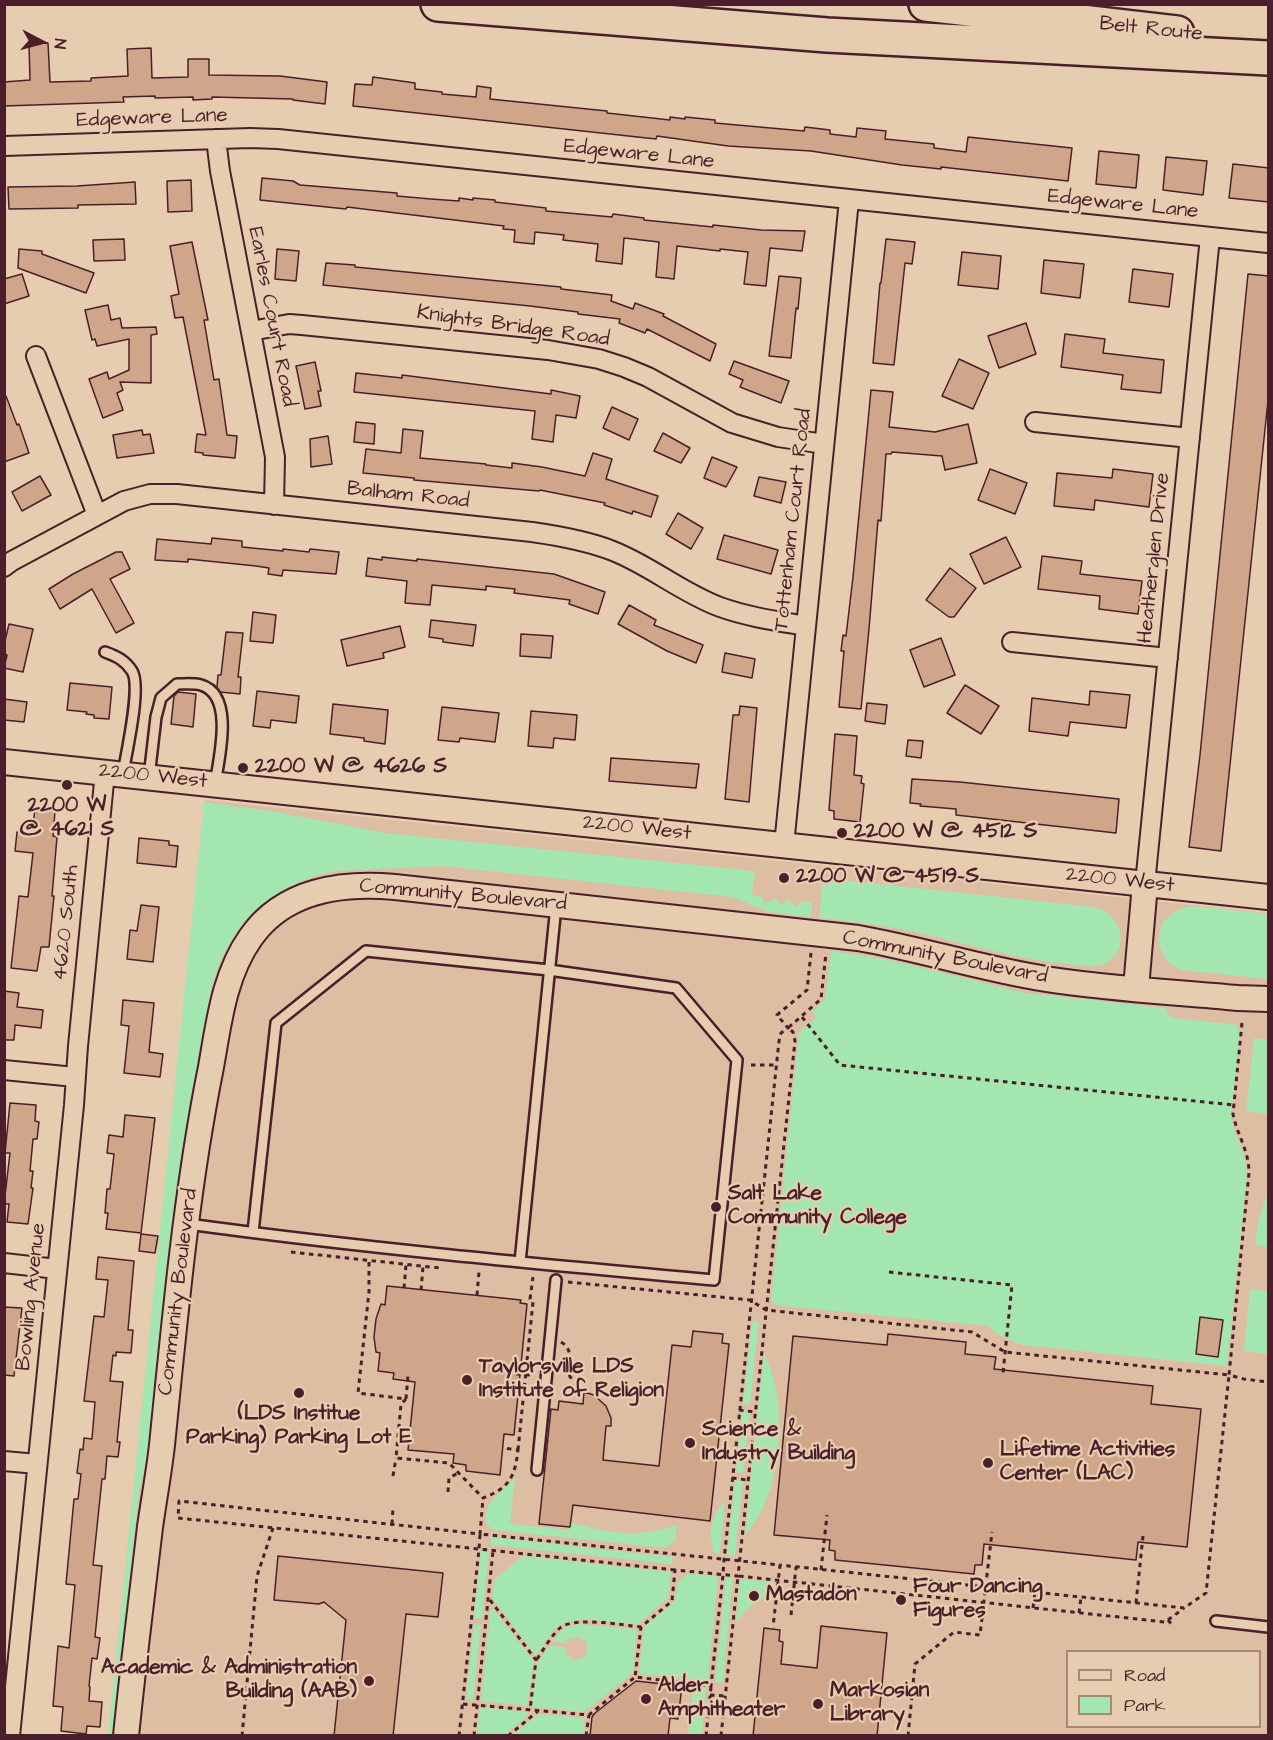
<!DOCTYPE html>
<html>
<head>
<meta charset="utf-8">
<style>
	body { margin:0 }
	#map { position:relative; width:1273px; height:1740px; overflow:hidden; background:#e7cdaf; font-family:"Architects Daughter",sans-serif }
	canvas { display:block }
	.frame { position:absolute; inset:0; border:6px solid #4a1f2b; pointer-events:none }
	.legend { position:absolute; left:1066px; top:1650px; width:195px; height:78px; box-sizing:border-box; background:#e7cdaf; border:2px solid #a8877a; margin:0; padding:8px 10px; list-style:none; font-size:18px; color:#4a1f2b }
	.legend li { display:flex; align-items:center; gap:12px; height:30px }
	.legend b { width:30px; border:2px solid #a8877a }
	.north { position:absolute; left:12px; top:12px; width:60px; height:60px; -webkit-text-stroke:4px #e7cdaf; paint-order:stroke; rotate:96deg; font-size:16px; font-weight:700; line-height:24px; text-align:center; color:#4a1f2b }
	.north::after { content:''; display:block; margin:auto; width:21px; height:27px; background:#4a1f2b; clip-path:polygon(50% 0,100% 100%,50% 72%,0 100%) }
</style>
</head>
<body>
<div id="map">
<canvas width="1273" height="1740"></canvas>
<div class="frame"></div>
<ul class="legend">
<li><b style="height:8px;background:#e7cdaf"></b>Road</li>
<li><b style="height:16px;background:#a4e6af"></b>Park</li>
</ul>
<div class="north">N</div>
</div>
<script>
const g = document.querySelector('canvas').getContext('2d');
g.lineJoin = 'round';
function paint(path, color) { g.fillStyle = color; g.fill(path, 'evenodd'); }
function strokePath(path, color, width, dash) { g.strokeStyle = color; g.lineWidth = width; g.lineCap = dash ? 'butt' : 'round'; g.setLineDash(dash || []); g.stroke(path); }
function label(font, color, halo, rows, align = 'center') {
  g.font = font + ' "Architects Daughter",sans-serif'; g.lineWidth = 4.5; g.setLineDash([]); g.textBaseline = 'middle'; g.strokeStyle = halo; g.fillStyle = color; for (const [text, x, y, turn = 0] of rows) {
    g.save(); g.translate(x, y); g.rotate((+turn || 0) * Math.PI / 180); g.textAlign = isNaN(turn) ? turn : align; if (halo) g.strokeText(text, 0, 0); g.fillText(text, 0, 0); g.restore();
  }
}
paint(new Path2D(`
	M205,800l1063,113v822l-1160,1zM1068,1652h192v74h-192z`), '#ddbea2');
paint(new Path2D(`
	M204,802l67,9 114,22 370,38 -3,24 8,1 6,8 8,-6 7,7 8,-6 6,8 8,-6 9,1 -1,15 -42,-5 -36,-15 -291,-31 -106,5c-69,14 -110,56 -126,123l-35,224 -20,197 -17,84 -24,236 -6,1z
	M823,878l271,29c39,11 33,61 -4,59 -65,-3 -126,-24 -189,-37 -27,-5 -55,-8 -82,-11z
	M1196,906l72,8v65l-88,-9c-6,-5 -14,-8 -17,-16 -14,-25 8,-48 33,-48z
	M831,951l54,8 140,34 141,15 2,7 6,3 63,7 3,8 -9,83c3,21 16,35 16,59l-20,191 -205,-21 -27,-12 -6,-7 -214,-21 -4,-5 28,-268 17,-14 -4,-7 13,-11z
	M1254,1038l14,2v74l-22,-3z
	M1268,1190v57l-13,-2 4,-26z
	M1250,1289l18,2v63l-24,-3z
	M752,1321l7,1 -9,83 -7,-1z
	M764,1353c25,50 20,140 -19,182z
	M742,1411l8,1 -7,61 -7,-1z
	M515,1477l-5,47 60,6 1,-8c35,12 71,16 106,3l-2,15 -9,8 -173,-18 -7,-7c-4,-20 18,-32 29,-46z
	M735,1480l8,1 -8,74h-8z
	M725,1501l-5,52h-6c-6,-24 -4,-34 11,-52z
	M491,1537l182,20 -1,7 -182,-19z
	M481,1551l8,1 -7,67 -8,-1z
	M523,1556l148,16 -3,26 -31,27c-21,-2 -66,-12 -82,4 -7,8 -13,19 -19,27l-44,-58 2,-18z
	M689,1573l29,3 -10,104 -69,-6 5,-47 31,-26 2,-18z
	M726,1577h7l-10,106 -8,-1z
	M740,1579l34,3 -1,12c-16,5 -29,16 -37,30z
	M491,1606l43,55 -7,45 -46,-5z
	M474,1624l7,1 -8,75h-7z
	M578,1624l59,5 -4,44 -48,39 -54,-5 6,-43 12,-18 17,1v7l9,7 11,-5 1,-14 -9,-5 -11,3v3l-16,-1 14,-15z
	M693,1687l13,1 -4,47h-14z
	M480,1707l47,5v5l-23,18h-27z
	M539,1714l46,4 -2,17h-71z`), '#a4e6af');
const building = new Path2D(`
	M48,43l2,39 41,-1v-3l37,-2 -1,-27 24,-1 1,30 36,-1v-18h21v16l71,1 47,6 -2,22 -32,-4v-1l-81,-2v2l-19,1v-3l-38,1v-2l-32,1 1,5 -120,4v-24l26,-2 -1,-36z
	M373,77l42,6v6l27,3v2l34,3 1,-11 14,2 -1,11 117,12v2l63,7v-3l15,2v-2l30,3v3l89,8 1,-4 25,3v4l26,3 1,-9 29,3 -1,8 49,5v4l32,4 2,-15 104,11 -4,33 -127,-14v2l-39,-4 -91,-14 -83,-5 -71,-10 -1,3 -303,-33 2,-22 17,1z
	M1099,151l40,4 -3,33 -40,-4z
	M1166,157l41,4 -4,34 -40,-5z
	M1233,164l36,4v34l-40,-4z
	M262,178l31,3 7,4 97,8v3l34,3 28,2v-3l14,2v-2l22,2v2l51,6v3l66,6 1,-3 31,4v2l69,7v-2l48,5 44,1 -3,20 -32,-3 -4,38 -22,-2 4,-32 -28,-3v2l-43,-5 -3,33 -18,-2 3,-35 -35,-4 -2,26 -26,-3 2,-17 -35,-4 1,-5 -29,-3 -1,12 -20,-2 1,-12 -12,-1 1,-3 -157,-19 -1,2 -86,-9z
	M191,180l1,31 -24,1 -1,-31z
	M135,182l1,22 -58,1v3l-69,1 -1,-22 69,-1z
	M124,239l1,21 -31,1 -1,-21z
	M886,239l29,3 -3,22 -7,-1 -11,102 -21,-2 7,-80h1z
	M192,242l16,78h-4l10,60 5,-1 8,56 10,1 -2,22 -32,-3v-2l-8,-1 2,-18 9,1 -23,-118 -8,1 -4,-22 8,-2 -9,-48z
	M19,249l23,2v3l52,19 -8,20 -68,-25z
	M277,249l22,2 -3,30 -21,-2z
	M962,252l39,4 -3,33 -40,-4z
	M1044,260l40,4 -4,34 -39,-5z
	M326,263l29,2v2l206,20v2l51,6 -1,6 22,8 2,-6 29,11 -1,2 53,28 -6,17 -63,-32 -2,4 -26,-10 1,-4 -42,-5v-2l-48,-6 -207,-21z
	M1133,269l40,5 -4,33 -40,-5z
	M22,274l7,22 -25,8v-25z
	M1248,274l21,2v115l-48,460 -32,-4 11,-92z
	M779,276l22,2 -3,31 -2,-1 -5,50 -22,-2z
	M108,305l3,15 9,-2 2,10 34,-1 1,7 -6,1v48l-31,-1 3,8 -6,3 6,17 -20,8 -14,-39 18,-7 2,7 20,-9v-31l-32,7 -2,-7 -3,1 -7,-30z
	M1026,323l10,31 -37,14 -11,-32z
	M1065,334l40,5 -2,14 61,7 -3,33 -40,-4 2,-14 -62,-8z
	M959,359l30,14 -16,36 -31,-13z
	M734,361l55,20 -8,22 -41,-16 3,-7 -14,-6z
	M315,362l6,29h-3l3,15 -16,3 -9,-43z
	M356,373l46,5v-3l149,19v-4l29,6 -4,22 -20,-3 -3,27 -21,-3 3,-28 -181,-19z
	M871,390l22,2 -4,35 46,5 33,-8 9,39 -32,7 -3,-14 -50,-4 -1,2h-5l-5,67 -3,-1 -9,109 -8,80 -22,-2 5,-56h-3l2,-16 3,1 7,-59z
	M4,396h2l11,29 2,-1 10,29 -25,9z
	M612,407l26,12 -9,21 -26,-12z
	M356,422l19,2 -1,20 -20,-2z
	M403,429l20,2 -3,27 66,6v1l26,3v-5l30,4 43,9 8,-23 19,6 -6,20 52,17 -7,21 -18,-6 -1,3 -28,-9 1,-2 -65,-13 -1,1 -125,-11v-2l-51,-5 3,-24 35,4z
	M142,430l1,5 7,-1 4,19 -37,5 -4,-23z
	M663,433l27,15 -9,15 -27,-12z
	M328,436l4,28 -21,3 -1,-28z
	M712,457l25,10 -11,20 -22,-9z
	M990,469l37,14 -12,31 -37,-14z
	M1113,469l40,5 -4,33 -54,-7 -1,10 -40,-4 3,-33 55,5z
	M40,476l11,19 -29,16 -10,-19z
	M759,477l27,5 -5,21 -27,-7z
	M678,513l25,15 -12,21 -25,-15z
	M724,535l54,15 -7,24 -54,-15z
	M1006,537l15,30 -37,17 -14,-30z
	M212,538l30,3v6l41,4v-2l26,3 1,-3 29,3 -3,22 -53,-4 -1,6 -14,-2 1,-6 -13,-2 -68,-7v3l-33,-2 2,-21 54,5z
	M116,552h6l8,17 -20,10 24,44 -18,10 -24,-44 -32,20 -11,-20 24,-15z
	M1042,556l40,5 -2,13 62,7 -4,33 -39,-5 1,-13 -62,-7z
	M382,557l35,4v-2l137,15 51,18 -7,22 -29,-10 1,-4 -56,-7 1,-4 -29,-3v4l-54,-5 -2,20 -25,-2 2,-22 -41,-5 2,-18 14,2z
	M950,568l26,20 -22,29h-5l-23,-17z
	M629,605l27,15 -2,5 49,20 -7,18 -29,-12 -49,-27z
	M253,612l23,3 -3,28 -23,-2z
	M431,620l45,5 -3,21 -30,-4v-3l-14,-2z
	M9,624l24,5 -10,43 -19,-4 3,-13 -3,-1v-9z
	M400,626l5,21 -22,6 1,5 -37,8 -6,-26z
	M226,632l17,1 -5,44h3l-1,17 -20,-2 -3,-5 1,-12h3z
	M521,634l32,2 -2,22 -31,-2z
	M941,638l14,37 -31,12 -14,-37z
	M725,653l30,6 -3,19 -30,-6z
	M70,683l42,4 -3,32 -15,-1v-3l-8,-1 1,-2 -20,-2z
	M965,685l34,21 -18,28 -34,-21z
	M257,691l42,5 -3,27 -25,-3 -1,8 -17,-2z
	M1090,691l40,4 -4,33 -56,-6 -2,14 -39,-5 3,-33 57,7z
	M178,692l18,2 -3,33 -22,-3 3,-28z
	M4,699l23,3 -3,20 -20,-2z
	M867,703l20,2 -2,19 -20,-3z
	M333,704l55,6 -3,34 -21,-3v-3l-34,-4z
	M740,706l17,2 -8,94 -24,-3 8,-84h6z
	M442,707l57,6 -4,29 -35,-4 -1,4 -21,-2z
	M531,711l46,4 -2,25 -21,-2 -1,10 -25,-2z
	M835,734l22,2 -3,39 8,1 -1,7 3,1 -4,38 -26,-3v-8l-5,-1z
	M908,740l15,1 -2,17 -15,-2z
	M611,758l88,6 -3,24 -87,-7z
	M912,779l48,3 159,17 -3,34 -160,-18v-6l-36,-3 1,-2 -11,-1z
	M35,809l20,2 -2,25 4,1 -5,59h2l-5,51h-8l-4,24 -26,-3 8,-72 9,1 5,-44 -18,-2 2,-19 15,2z
	M139,838l30,3v4l9,1 -2,21 -39,-4z
	M141,905l18,2 -6,55 -26,-3 3,-29 7,1z
	M4,991l15,2 -2,14 26,3 -2,18 -26,-3 -1,15h-10z
	M123,1000l31,3 -5,49 14,2 -3,23 -36,-4 5,-47 -8,-1z
	M10,1103l26,2 -1,16 4,1 -2,17h-4l-3,32h3l-2,17h2l-5,36 -21,-2 2,-18h-5l6,-51h-5z
	M125,1115l30,3 -14,115 -35,-4 2,-16h-3l2,-24h3l4,-35 -7,-1 2,-18 14,2z
	M141,1234l17,2 -3,17 -16,-2z
	M98,1257l36,4 -6,69h5l-2,23 -15,-1v4l-3,-1 -3,26 13,1 -6,60h3l-2,15 -11,-1 -2,23h-3l-9,86 9,1 -7,71 5,1 -3,21 -5,-1 -3,28 1,1 -1,14 13,1 -2,25 -13,-1 -1,8 -25,-3 2,-24 -10,-1 5,-60 11,2 6,-63 -9,-1 8,-85h4l3,-25 -4,-1 3,-24 3,1 1,-12 8,1 3,-37 -11,-1 10,-85 10,1 4,-37 -12,-1z
	M387,1286l134,14 -1,3 7,1 -13,131 -10,-1 -4,41 -34,-4v-6l-13,-2 1,-9 -46,-4 7,-68 -22,-3 1,-6 -16,-2 2,-18 -4,-1 -2,-15 2,-18 5,-15 4,1z
	M4,1307l18,1 -8,68 -10,-1z
	M1200,1317l23,3 -5,37 -22,-3z
	M693,1331l30,3 -1,9 7,1 -19,177 -137,-16 -3,22 -31,-3 12,-115 7,1 1,-9 24,3 1,-12 10,3 12,11 5,12v8h-5l-3,34 56,6 13,-121 19,2z
	M888,1334l78,8 -1,12 31,3 -2,12 159,17 -2,18 50,5 -14,138 -49,-5 -2,18 -152,-16 -2,21h-7l-1,9 -139,-14v-9l-6,-1 1,-10 -56,-5 19,-199 94,9z
	M278,1556l165,17 -5,44 -32,-3 -13,122h-59l12,-116 -22,-18 -5,2 -45,-4z
	M821,1626l66,7 -10,103h-124l11,-108 16,2 -1,11 4,1 -2,22 36,4z
	M636,1681l46,5 -4,33 -8,-1 -2,18h-78l2,-19 3,-4z`);
paint(building, '#d0a68a');
strokePath(building, '#4a1f2b', 1.5);
const service = new Path2D(`
	M105,652c11,4 20,8 27,19 10,16 -6,82 -9,103
	M149,777l7,-60 5,-19 16,-14c8,0 17,-1 24,1 34,10 18,73 14,99
	M188,1224c175,24 351,40 526,56l23,-220 -61,-72 -127,-18 -183,-19 -90,72 -23,209
	M520,1262l36,-356
	M537,1470l19,-190
	M1216,1621l52,6`);
const minor = new Path2D(`
	M216,139l4,32 55,286 -1,48
	M4,146l246,-8 28,1 990,104
	M251,331l38,-7 13,1 246,25 51,9 25,8 24,10 84,46 46,14 46,7
	M36,356l61,159
	M1035,422l155,16
	M4,567l8,-6 112,-60 26,-7h27l355,38c28,4 56,9 81,19 38,15 69,42 107,56 28,10 57,14 86,19
	M1012,642l156,16
	M784,845l65,-645
	M1145,884l65,-647
	M4,1070l71,7
	M4,1263l53,6
	M4,1461l33,3
	M10,1736l64,-631 4,-59 27,-274`);
const tertiary = new Path2D(`
	M4,762l1264,135
	M1136,988l9,-104
	M126,1736c7,-70 16,-140 24,-209 4,-28 9,-55 12,-82 13,-127 24,-253 49,-378 8,-45 13,-92 40,-130 33,-47 91,-55 144,-50l463,51c63,11 124,31 188,41 63,10 128,13 192,19l30,1`);
const motorway = new Path2D(`
	M438,4l389,31 441,23
	M926,4l251,29`);
strokePath(service, '#4a1f2b', 14);
strokePath(minor, '#4a1f2b', 22);
strokePath(tertiary, '#4a1f2b', 28);
strokePath(motorway, '#4a1f2b', 38);
strokePath(new Path2D(`
	M811,953l-4,37 -30,25 11,13 -7,5 -2,8 -55,519 -1,15 -12,111 -76,-9 6,-50 31,-26 3,-31 63,6 57,-535 -2,-9 -5,-4 33,-29 5,-46
	M802,1017l38,48 394,40
	M1242,1023l-9,91c4,21 16,36 16,59l-20,202 15,4 24,3
	M751,1065h25
	M738,1191l24,2
	M291,1252l149,16
	M369,1262v30l-11,101 48,6 2,-24
	M889,1272l123,13 -9,88
	M568,1282l182,18 16,10 206,22 33,20 224,23 -23,218 -22,15 -404,-43
	M404,1288l2,-23
	M421,1290l2,-23
	M477,1295l2,-23
	M561,1342c15,9 5,22 9,35l12,8
	M516,1374l13,1 5,-5
	M406,1399l-5,5 -5,54 53,5 34,35c27,-10 32,-22 35,-48l-15,-2
	M739,1410l16,2
	M518,1450l15,-148 -3,-3 3,-22
	M393,1476l3,-18
	M732,1478l16,2
	M448,1492l1,-14 9,-5
	M392,1524l1,-16
	M675,1570l-196,-21 1,-15 300,31 -7,62
	M821,1570l6,-55
	M490,1600l46,60 -6,50
	M1136,1603l7,-67
	M1033,1608l2,-16
	M1079,1613l2,-16
	M791,1615l5,-48
	M1168,1620l5,6
	M537,1659c7,-10 14,-23 23,-31 14,-12 62,-3 81,-1
	M710,1695l15,1
	M463,1704l126,11 46,-38
	M242,1736l15,-160 16,-48
	M459,1736l20,-187 -301,-31 1,-17 301,33 3,-36
	M474,1736l19,-185
	M508,1736l30,-25
	M586,1736l3,-21
	M706,1736l5,-49
	M721,1736l17,-160 427,46 18,-13
	M908,1736l7,-72 39,-32 26,3 12,-103`), '#4a1f2b', 3, [4.5, 4.5]);
strokePath(service, '#e7cdaf', 9);
strokePath(minor, '#e7cdaf', 18);
strokePath(tertiary, '#e7cdaf', 24);
strokePath(motorway, '#e7cdaf', 33);
for (const [x, y, r, color] of [
	[243,768,6,"#4a1f2b"],
	[67,785,6,"#4a1f2b"],
	[842,833,6,"#4a1f2b"],
	[784,878,6,"#4a1f2b"],
	[716,1207,6,"#4a1f2b"],
	[467,1380,6,"#4a1f2b"],
	[299,1393,6,"#4a1f2b"],
	[690,1443,6,"#4a1f2b"],
	[988,1463,6,"#4a1f2b"],
	[754,1596,6,"#4a1f2b"],
	[901,1600,6,"#4a1f2b"],
	[369,1681,6,"#4a1f2b"],
	[646,1699,6,"#4a1f2b"],
	[818,1704,6,"#4a1f2b"]
]) { const dot = new Path2D(); dot.arc(x, y, r, 0, 2 * Math.PI); g.fillStyle = color; g.fill(dot); strokePath(dot, '#e7cdaf', 2); }
label('21px', '#4a1f2b', '#e7cdaf', [
	["Belt Route",1151,30,6],
	["Edgeware Lane",152,119,-2],
	["Edgeware Lane",639,155,6],
	["Edgeware Lane",1123,205,6],
	["Earles Court Road",271,317,79],
	["Knights Bridge Road",513,327,8],
	["Balham Road",408,496,6],
	["Tottenham Court Road",794,520,-84],
	["Heatherglen Drive",1155,558,-84],
	["2200 West",153,777,6],
	["2200 West",637,829,6],
	["2200 West",1120,881,6],
	["Community Boulevard",463,896,5],
	["4620 South",67,923,-84],
	["Community Boulevard",945,958,11],
	["Community Boulevard",179,1292,-83],
	["Bowling Avenue",32,1297,-84]
]);
label('bold 21px', '#4a1f2b', '#e7cdaf', [
	["2200 W @ 4626 S",255,768],
	["2200 W",67,807,"center"],
	["@ 4621 S",67,831,"center"],
	["2200 W @ 4512 S",854,833],
	["2200 W @ 4519 S",796,878],
	["Salt Lake",728,1195],
	["Community College",728,1219],
	["Taylorsville LDS",479,1368],
	["Institute of Religion",479,1392],
	["(LDS Institue",299,1415,"center"],
	["Parking) Parking Lot E",299,1439,"center"],
	["Science &",702,1431],
	["Industry Building",702,1455],
	["Lifetime Activities",1000,1451],
	["Center (LAC)",1000,1475],
	["Four Dancing",913,1588],
	["Figures",913,1612],
	["Mastadon",766,1596],
	["Academic & Administration",357,1669,"right"],
	["Building (AAB)",357,1693,"right"],
	["Alder",658,1687],
	["Amphitheater",658,1711],
	["Markosian",830,1692],
	["Library",830,1716]
], 'left');
</script>
</body>
</html>
